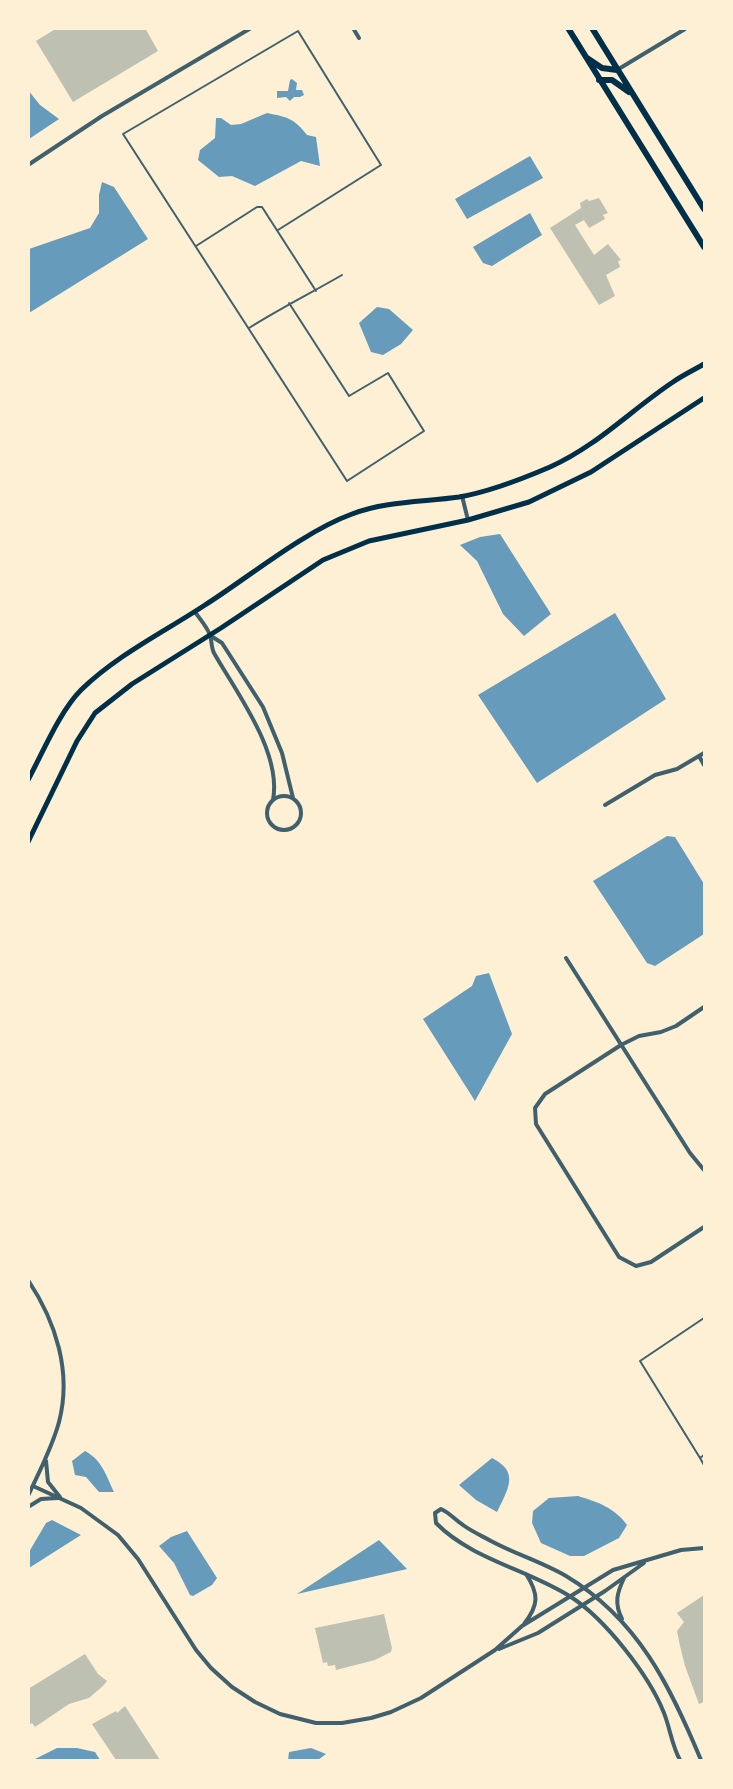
<!DOCTYPE html>
<html>
<head>
<meta charset="utf-8">
<style>
	body { margin:0 }
	#map { position:relative; width:733px; height:1789px; overflow:hidden; background:#fdf0d5; font-family:"Source Sans 3",sans-serif }
	canvas { display:block }
	.frame { position:absolute; inset:0; border:30px solid #fdf0d5; pointer-events:none }
</style>
</head>
<body>
<div id="map">
<canvas width="733" height="1789"></canvas>
<div class="frame"></div>
</div>
<script>
const g = document.querySelector('canvas').getContext('2d');
g.lineJoin = 'round';
function paint(path, color) { g.fillStyle = color; g.fill(path, 'evenodd'); }
function strokePath(path, color, width, dash) { g.strokeStyle = color; g.lineWidth = width; g.lineCap = dash ? 'butt' : 'round'; g.setLineDash(dash || []); g.stroke(path); }
paint(new Path2D(`
	M292,79l5,4 -1,7h6l2,5 -4,2h-6l-4,4 -4,-4 -9,1v-7h11l2,-11z
	M28,90l12,15 19,14 -30,20z
	M267,113c20,4 27,5 40,22l9,2 4,29 -19,-5 -46,25 -23,-10 -13,1 -21,-17 2,-10 15,-12 1,-20h5l10,7 10,-1z
	M530,156l13,22 -76,41 -12,-20z
	M102,182l12,5 34,52 -119,74v-64l61,-21 9,-15v-18z
	M530,213l12,22 -50,31 -9,-3 -10,-16z
	M377,307l12,2 24,21 -12,14 -18,11 -12,-3 -12,-29z
	M500,534l51,80 -27,22 -21,-22 -26,-53 -17,-16 20,-8z
	M615,613l51,86 -129,84 -59,-88z
	M667,836l8,1 29,47v50l-49,32 -8,-3 -54,-82z
	M489,973l23,61 -37,67 -52,-82 49,-33 4,-10z
	M85,1451c17,9 21,24 29,41h-15l-13,-15 -11,-2 -3,-14z
	M492,1458c28,14 16,31 5,54l-21,-12 -17,-15z
	M578,1496c20,6 37,12 49,29l-8,13 -35,18h-14l-29,-13 -9,-20 1,-12 16,-13z
	M52,1520l29,15 -52,33v-16l17,-29z
	M187,1531l30,47 -5,7 -19,11 -3,-1 -16,-32 -15,-17 12,-9z
	M379,1540l28,29 -110,25z
	M57,1748h20l18,4 5,8h-67z
	M311,1748l15,6 -8,6h-30l1,-8z`), '#669bbc');
paint(new Path2D(`
	M57,28h88l13,23 -85,51 -37,-61z
	M599,198l9,15 -5,2 2,4 -16,9 -5,-8 -9,5 19,30 14,-11 13,16 -3,1 2,6 -14,8 9,21 -16,9 -49,-77 31,-20 -1,-5 7,-4 2,2z
	M704,1595v107l-5,2 -14,-38 -5,-20 -3,-15 7,-9 -7,-9z
	M384,1614l8,34 -1,4 -16,8 -39,10 -1,-5 -7,1 -1,-4 -4,1 -8,-35z
	M85,1654l13,20 9,7 -3,4 -15,13 -20,6 -34,23 -3,-4 -4,3v-37z
	M125,1706l35,54h-44l-24,-36 24,-13 1,2z`), '#bec0b2');
strokePath(new Path2D(`
	M278,230l103,-65 -83,-134 -175,103 224,347 77,-50 -36,-58 -39,23 -60,-93
	M196,246l61,-39h5l54,84
	M249,328c30,-19 62,-35 93,-53
	M704,1455l-4,3 4,7
	M700,1458l-60,-97 64,-43`), '#3f606c', 2);
strokePath(new Path2D(`
	M353,28l6,10
	M617,70l68,-41
	M28,165l74,-49 149,-88
	M462,496l6,24
	M195,612c5,7 12,15 15,23 2,6 1,12 4,18 22,39 68,99 59,147
	M211,636l11,7 41,64 19,46 11,45
	M699,756l5,9
	M267 813a17 17 0 1 1 34 0a17 17 0 1 1-34 0Z
	M605,805l50,-30 22,-6 27,-16
	M566,958l124,195 14,17
	M704,1007l-28,19 -15,6 -22,4 -18,9 -76,49 -10,14 1,16 83,133 17,9 15,-4 53,-35
	M28,1280c28,42 44,92 31,142 -7,26 -20,50 -31,74
	M46,1461l2,21 12,15
	M33,1486l48,22 37,27 20,24 58,91 15,18 21,19 23,15 25,12 36,9h26l29,-5 20,-6 30,-14 74,-48 27,-24 91,-56 68,-20 23,-2
	M28,1507l13,-8 17,-1
	M622,1619c-8,-16 -5,-26 2,-41
	M524,1624c15,-19 15,-30 2,-50
	M499,1649l39,-16 67,-42 39,-28
	M680,1760c-8,-14 -10,-32 -16,-47 -15,-38 -59,-94 -93,-116 -42,-27 -100,-38 -135,-74l-1,-10 6,-4c9,4 14,11 22,16 8,6 19,11 28,16 24,13 51,21 75,35 72,43 104,110 135,184`), '#3f606c', 4);
strokePath(new Path2D(`
	M28,780c15,-28 32,-69 53,-90 36,-35 83,-58 124,-85 44,-28 98,-73 147,-91 33,-13 72,-12 107,-17 30,-5 63,-18 91,-30 47,-21 81,-57 123,-85 10,-7 21,-12 31,-18
	M28,842l49,-101 18,-28 37,-29 89,-56 102,-68 46,-19 99,-21 61,-18 62,-30 113,-74`), '#003049', 5);
strokePath(new Path2D(`
	M568,28l136,219
	M592,28l112,181
	M587,58l15,10 15,2
	M599,80h13l17,12`), '#003049', 6);
</script>
</body>
</html>
